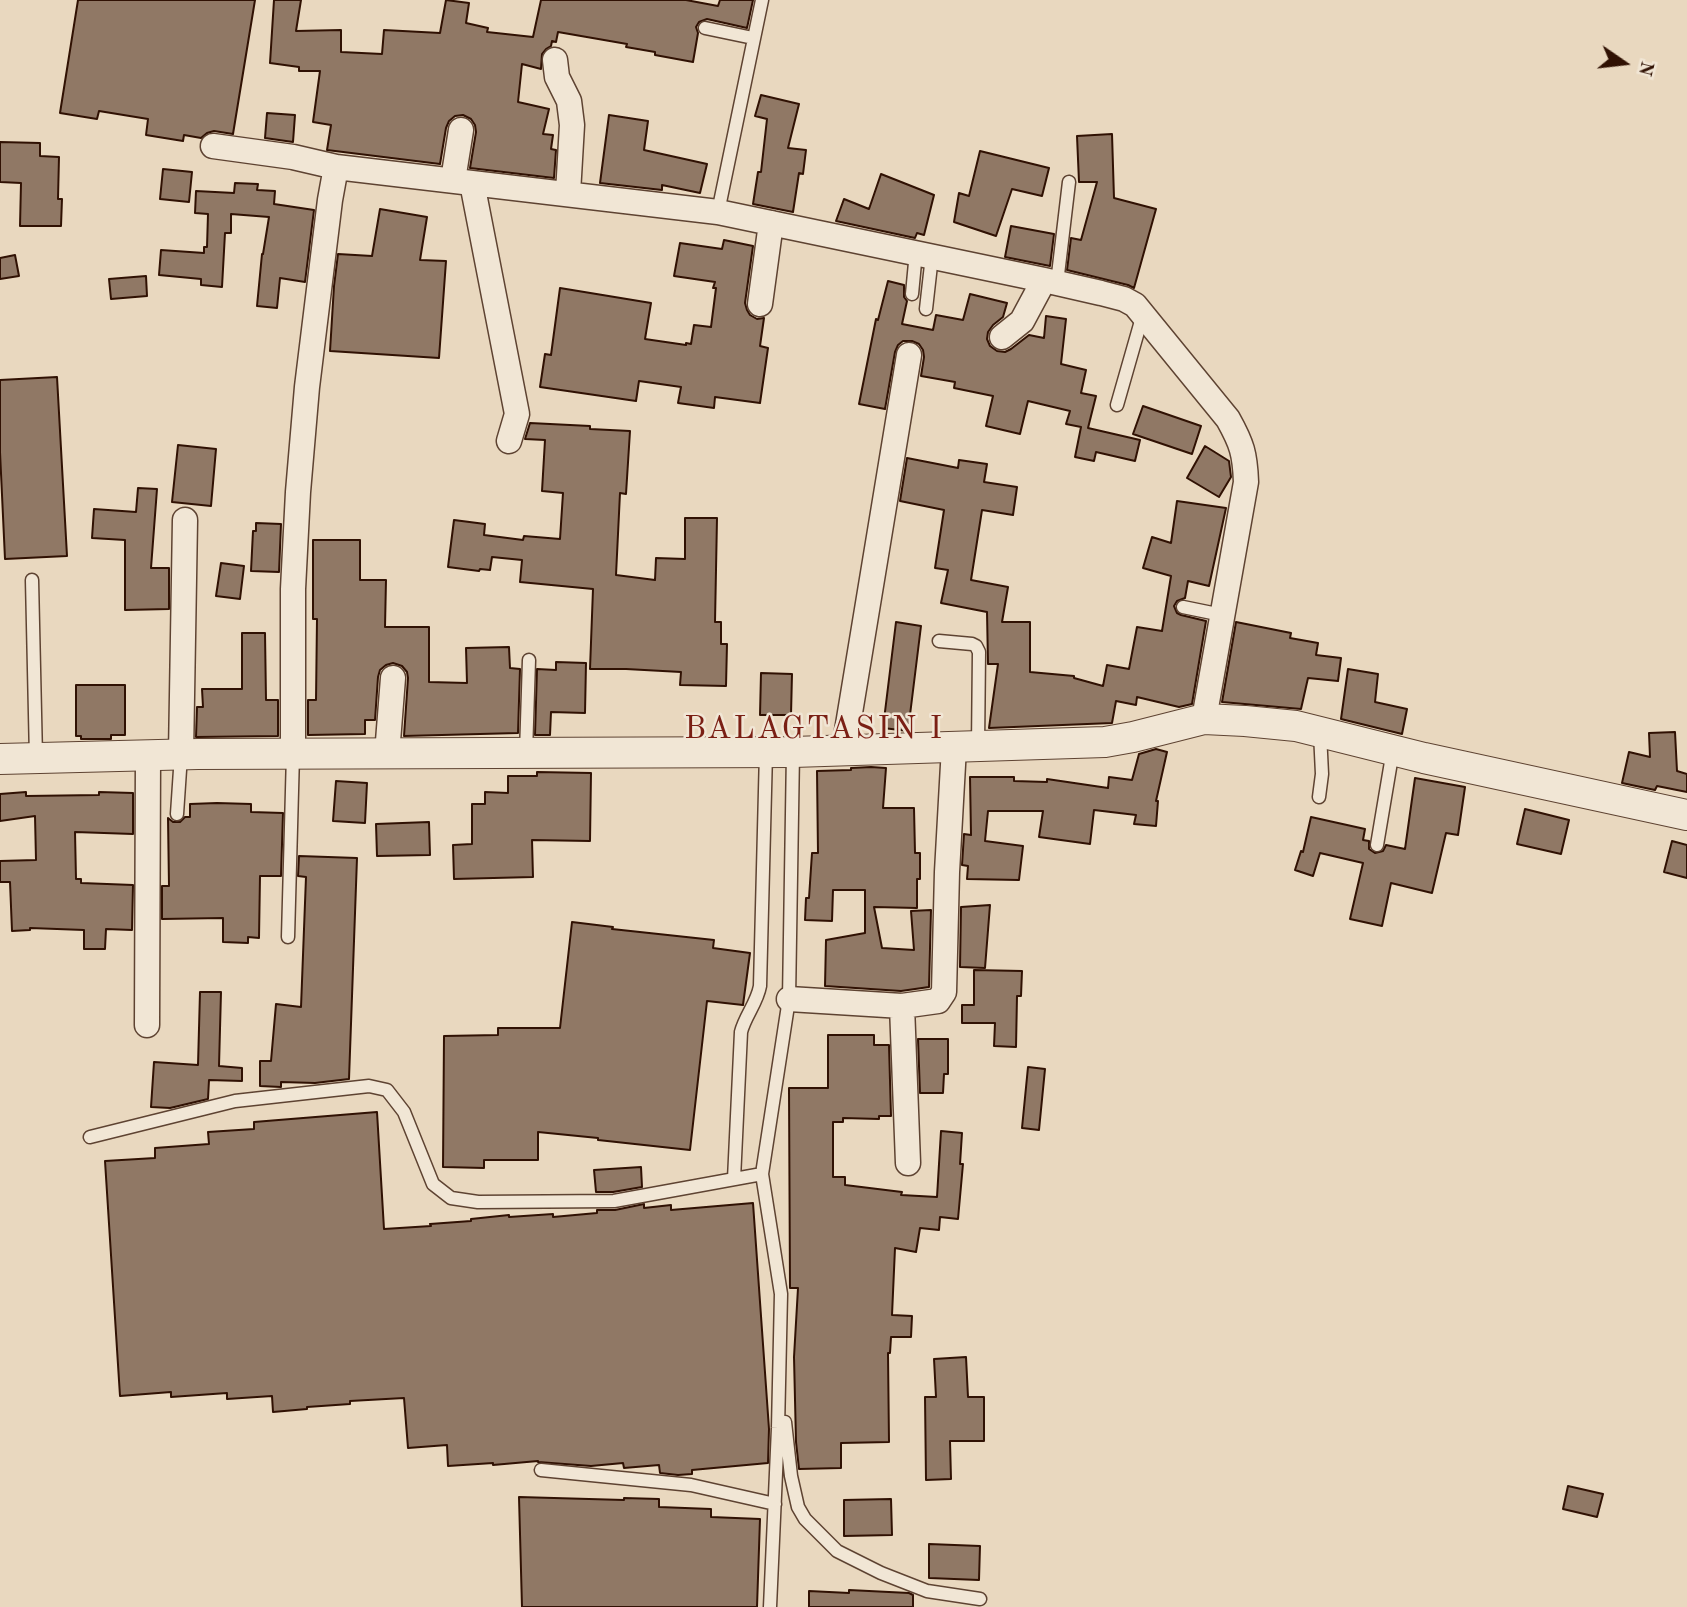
<!DOCTYPE html>
<html>
<head>
<meta charset="utf-8">
<style>
	body { margin:0 }
	#map { position:relative; width:1687px; height:1607px; overflow:hidden; background:#e9d8bf; font-family:"Old Standard TT",serif }
	canvas { display:block }
	.north { position:absolute; left:1589px; top:28px; width:70px; height:70px; -webkit-text-stroke:5px #f1e6d5; paint-order:stroke; rotate:104deg; font-size:19px; font-weight:700; line-height:28px; text-align:center; color:#301103 }
	.north::after { content:''; display:block; margin:auto; width:24px; height:32px; background:#301103; clip-path:polygon(50% 0,100% 100%,50% 72%,0 100%) }
</style>
</head>
<body>
<div id="map">
<canvas width="1687" height="1607"></canvas>
<div class="north">N</div>
</div>
<script>
const g = document.querySelector('canvas').getContext('2d');
g.lineJoin = 'round';
function paint(path, color) { g.fillStyle = color; g.fill(path, 'evenodd'); }
function strokePath(path, color, width, dash) { g.strokeStyle = color; g.lineWidth = width; g.lineCap = dash ? 'butt' : 'round'; g.setLineDash(dash || []); g.stroke(path); }
function label(font, color, halo, rows, align = 'center') {
  g.font = font + ' "Old Standard TT",serif'; g.lineWidth = 5; g.setLineDash([]); g.textBaseline = 'middle'; g.strokeStyle = halo; g.fillStyle = color; for (const [text, x, y, turn = 0] of rows) {
    g.save(); g.translate(x, y); g.rotate((+turn || 0) * Math.PI / 180); g.textAlign = isNaN(turn) ? turn : align; if (halo) g.strokeText(text, 0, 0); g.fillText(text, 0, 0); g.restore();
  }
}
const building = new Path2D(`
	M78,0h177l-22,134 -19,-3 -7,2 -6,5 -17,-3 -1,6 -37,-6 2,-16 -49,-8 -2,8 -37,-6z
	M274,0h27l-5,31 45,-1v22l41,2 2,-24 56,3 6,-33 23,3 -3,20 22,5 -1,4 46,5 8,-37h145l32,6 2,-6h33l-6,28 -40,-9 -8,3 -3,5 2,6 -5,29 -38,-7v-3l-29,-5 1,-3 -69,-12 -2,10 -4,-1 -1,5 -5,3 -4,5 -1,15 -19,-5 -4,38 31,7 -6,25 10,1 -2,14 5,1 -2,28 -84,-10 6,-36 -1,-7 -4,-6 -8,-4 -8,1 -6,5 -3,7 -6,36 -113,-14 4,-25 -18,-3 7,-51h-21v-4l-29,-4z
	M761,95l38,9 -11,44 18,2 -3,24 -4,-1 -6,39 -40,-8 5,-32h3l6,-53 -12,-3z
	M267,113l28,2 -2,27 -28,-4z
	M609,115l39,6 -4,29 63,14 -7,29 -38,-8v5l-62,-7z
	M1112,134l2,64 42,11 -22,79 -6,-3 -61,-15 4,-32 10,2 16,-58h-18l-2,-46z
	M0,142l40,1v13l19,1 -1,42h4l-1,27h-41l1,-43 -21,-1z
	M980,151l69,17 -7,28 -30,-7 -16,47 -42,-14 5,-29 10,3z
	M163,169l29,3 -3,30 -29,-3z
	M881,174l53,21 -10,40 -7,-2 -2,5 -79,-17 8,-22 25,10z
	M235,183l23,1 -1,6 18,1 -1,13 40,6 -9,72 -25,-4 -3,30 -20,-2 5,-52h1l6,-37 -38,-3v19h-6l-3,54 -21,-2v-6l-42,-4 2,-25 43,3v-6h3l1,-33 -13,-1 1,-22 38,2z
	M380,209l47,8 -7,43 26,1 -7,97 -109,-7 4,-65 4,-32 34,2z
	M1011,226l43,8 -4,32 -45,-9z
	M724,240l29,6 -8,57 2,7 3,5 7,4 7,-1 -4,28 8,2 -8,55 -45,-6 -1,11 -36,-5 3,-16 -42,-6 -3,20 -96,-14 5,-33 6,1 9,-67 91,15 -6,36 41,6v-2l5,1 3,-19 17,2 5,-39h-3l2,-6 -41,-6 6,-33 42,6z
	M15,255l4,21 -19,3v-21z
	M146,276l1,20 -36,3 -2,-20z
	M888,281l16,4v12l3,4 -5,23 31,6 3,-15 27,5 7,-26 37,9 -4,14 -10,8 -5,7 -1,7 3,7 7,5 8,1 6,-3 18,-14 15,3 2,-22 20,3 -5,45 25,6 -5,23 15,3 -8,32 52,12 -5,21 -39,-9 -2,9 -19,-4 6,-30 -15,-3 4,-13 -42,-10 -8,33 -34,-8 7,-30 -39,-8 1,-6 -34,-6 3,-19 -1,-7 -4,-6 -7,-3h-9l-5,4 -3,7 -10,57 -26,-5 17,-85 2,1z
	M57,377l10,179 -62,3 -5,-107v-72z
	M1143,406l58,20 -9,28 -59,-20z
	M530,423l60,3v3l40,2 -4,63 -6,-1 -4,82 39,5 1,-22 29,1v-41h32l-2,104h6v22h6l-1,42 -46,-1 1,-13 -55,-3h-36l3,-80 -73,-7 2,-22 -30,-3 -2,13 -10,-1 -1,2 -31,-4 6,-47 31,4 -1,11 39,5 1,-4 36,3 3,-46 -21,-2 3,-51 -20,-1z
	M178,445l38,4 -5,57 -39,-4z
	M1205,446l24,15 2,16 -12,20 -32,-19z
	M907,458l51,10 1,-8 28,4 -3,18 33,5 -4,28 -31,-5 -11,70 37,7 -6,35h28v50l44,4v2l29,8 4,-21 22,4 8,-42 25,4 9,-55 -28,-8 9,-31 19,6 6,-42 49,7 -17,78 -21,-5 -3,17 -8,3 -3,5 3,7 4,2 25,6 -14,83 -13,3 -42,-10 -1,8 -20,-4 -4,22 -123,5 9,-64h-10l-1,-52 -46,-9 7,-33 -13,-2 9,-58 -44,-9z
	M138,488l19,1 -6,79h18v41l-44,1v-70l-33,-2 2,-29 42,3z
	M256,523l25,1 -2,48 -28,-1 2,-40h3z
	M313,540h47v40h26l-1,47h44v55l38,1 -1,-35 43,-1 1,21 10,1 -2,64 -114,3 4,-58 -1,-6 -5,-6 -9,-3 -7,2 -6,5 -2,7 -3,43h-10v14l-57,1v-35h8l1,-81h-4z
	M221,563l23,3 -4,33 -24,-3z
	M896,622l25,4 -13,105 -25,-3z
	M1236,622l55,11 -1,5 28,5 -2,12 25,3 -3,23 -30,-3 -7,31 -79,-7z
	M242,633h23l1,67h12v36l-82,1 1,-30h6l-1,-18h40z
	M556,662l30,1 -1,50 -34,-1 -1,23h-15l2,-66 19,1z
	M1348,669l30,5 -3,28 32,7 -5,25 -61,-15z
	M761,673l31,1 -1,41h-31z
	M76,685h49v50h-14v4h-30v-3h-5z
	M1675,732l2,39 10,3v18l-30,-6 -2,4 -33,-7 7,-31 21,5 -1,-24z
	M1156,749l11,3 -11,49h2l-2,25 -22,-2 2,-9 -42,-5 -4,34 -51,-7 4,-26h-55l-3,30 38,5 -4,34 -52,-1 1,-13 -6,-1 2,-31 7,1 -1,-58h44v4l33,1v-3l61,9 1,-11 23,3 7,-26z
	M871,767l15,1 -3,40h31l1,45h5v26h-3v29l-43,-1 8,41 32,2 -3,-39 20,-1 -2,77 -28,4 -76,-5 1,-46 39,-7v-43h-32l-1,31 -27,-1 1,-22h3l3,-45h6l-1,-82 34,-1v-2z
	M537,772l54,1 -1,68 -58,-1 1,37 -79,2 -1,-34 19,-1v-40h13v-12l23,1v-17h29z
	M1415,778l50,9 -7,48 -12,-2 -14,60 -41,-10 -9,43 -32,-7 13,-56 -43,-10 -7,23 -18,-6 6,-19 2,1 8,-35 54,12 -2,11 6,1v8l6,4 8,-2 3,-6 19,4z
	M336,781l31,2 -2,40 -32,-2z
	M26,792v4l73,-1v-3l34,1v41l-58,-2 1,47h5v4l52,2 -1,45 -26,-1 -1,20h-21v-19l-54,-2v2l-18,1 -2,-49h-10v-21l36,-1 -1,-44 -35,5v-27z
	M217,803l34,1v8l32,1 -2,63h-21l-1,62 -11,-1v6l-25,-1v-24l-61,1v-33h7l-1,-68 5,4h7l5,-5h5v-13z
	M1525,809l44,11 -8,34 -44,-10z
	M429,822l1,33 -53,1 -1,-32z
	M1672,841l15,4v33l-23,-6z
	M299,856l58,2 -8,221 -34,4 -34,-1v5l-21,-1v-25h11l5,-57 25,3 5,-130 -8,-1z
	M990,905l-5,63 -25,-1 1,-60z
	M572,922l41,5 -1,2 102,11 -1,8 37,5 -7,52 -36,-4 -17,149 -92,-10v-2l-60,-6v28h-54v8l-41,-1 1,-131 54,-1v-7h62z
	M974,970l48,1 -1,25h-4l-1,51 -22,-1 1,-23h-33v-18h12z
	M200,992h21l-2,74 23,2v13l-33,-1 -1,19 -38,9 -19,-1 3,-45 44,3z
	M828,1035h46v10h15l2,71h-12v3l-36,-1v4h-10v55h12v8l57,7 -1,3 36,2 4,-66 21,2 -2,31h3l-5,55 -18,-2 -1,13 -19,-2 -4,24 -21,-4 -3,67 20,1 -1,21h-20l-1,16h-2l1,89 -48,1v25l-42,1 -3,-27 -2,-85 4,-69h-8l-1,-200h39z
	M918,1039h30v35h-4l-1,19h-23z
	M1028,1067l17,2 -6,61 -17,-2z
	M377,1112l7,117 47,-3 -1,-2 41,-3v-2l38,-4v2l44,-3v3l44,-4v-3h18l29,-6v4l27,-3v5l82,-7 16,226 -1,34 -76,7v4l-14,1 -18,-2 -1,-8 -35,3 -1,-5 -32,3 -53,-4v-1l-45,4v-2l-45,3 -1,-21 -39,3 -4,-50 -54,3v3l-43,3v2l-34,3 -1,-16 -45,3v-6l-56,4v-5l-51,4 -15,-235 50,-3v-10l54,-4 -1,-12 46,-3v-7z
	M641,1167l1,20 -29,5h-17l-2,-22z
	M966,1357l2,40h16v44h-34l1,38 -25,1 -1,-83h11l-2,-38z
	M1568,1486l35,8 -6,23 -34,-8z
	M519,1497l105,3v-2l35,1v8l52,2v8l49,2 -3,88h-235z
	M891,1499l1,36 -48,1v-36z
	M929,1544l51,2 -1,34 -50,-2z
	M849,1590l60,3 4,2v12h-104v-16l40,2z`);
paint(building, '#907865');
strokePath(building, '#301103', 2);
const service = new Path2D(`
	M705,28l48,10
	M718,212l44,-212
	M1057,283l12,-101
	M912,294l4,-42
	M926,309l6,-53
	M1117,405l26,-91
	M32,580l4,178
	M1183,607l39,8
	M939,641l33,3 4,2 3,6 -1,94
	M526,753l3,-93
	M1319,797l3,-23 -2,-41
	M177,814l4,-59
	M1377,845l16,-95
	M288,937l5,-183
	M90,1137l145,-36 134,-15 18,4 17,22 29,72 18,14 27,4 136,-1 148,-27
	M734,1179l7,-147c4,-16 16,-29 19,-46l6,-234
	M785,1422l6,54 7,31 7,12 32,32 44,22 46,18 53,8
	M541,1470l150,15 84,19
	M770,1607l8,-179 3,-134 -19,-120 27,-175 4,-247`);
const minor = new Path2D(`
	M555,60l2,17 12,24 3,24 -4,68
	M213,146l80,11 43,10
	M453,180l8,-50
	M472,183l45,231 -8,27
	M760,304l11,-81
	M1002,337l20,-16 22,-41
	M844,749l65,-394
	M181,754l4,-234
	M293,754v-165l5,-97 9,-105 23,-187 6,-33 382,45 326,68 57,13 23,6 11,6 93,114c14,25 17,35 18,63l-42,237
	M387,754l6,-76
	M789,999l113,7 6,157
	M902,1006l36,-5 6,-9 3,-120 7,-125
	M147,1025l1,-270`);
const tertiary = new Path2D(`
	M0,759l198,-5 595,-2 312,-10 28,-5 71,-18 41,2 51,5 128,32 263,57`);
strokePath(service, '#5e4332', 15);
strokePath(minor, '#5e4332', 27);
strokePath(tertiary, '#5e4332', 32);
strokePath(service, '#f1e6d5', 12);
strokePath(minor, '#f1e6d5', 24);
strokePath(tertiary, '#f1e6d5', 30);
g.letterSpacing = '2px';
label('32px', '#7a1f14', '#f1e6d5', [
	["BALAGTASIN I",814,730]
]);
g.letterSpacing = '0px';
</script>
</body>
</html>
